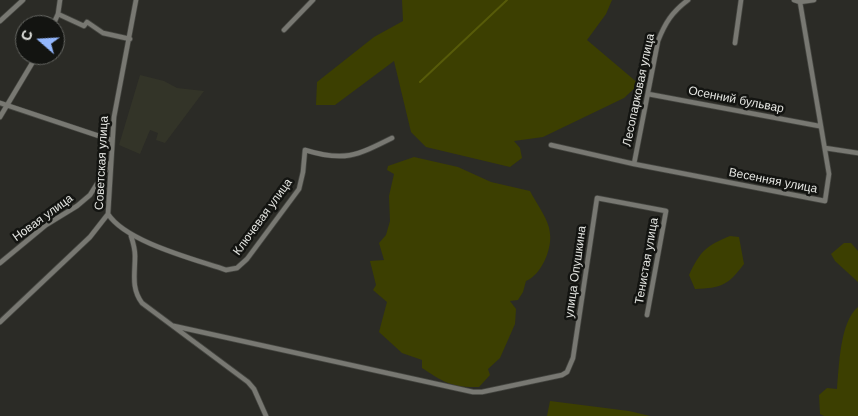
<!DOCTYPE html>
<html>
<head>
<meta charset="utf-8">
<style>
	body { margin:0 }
	#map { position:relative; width:858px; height:416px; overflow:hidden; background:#2b2b26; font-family:Helvetica,sans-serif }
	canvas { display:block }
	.north { position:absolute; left:15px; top:15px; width:50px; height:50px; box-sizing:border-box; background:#131411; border:1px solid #676864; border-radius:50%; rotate:289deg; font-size:14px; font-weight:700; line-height:20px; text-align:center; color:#e4e5e1 }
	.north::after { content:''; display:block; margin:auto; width:18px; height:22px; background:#93b7fd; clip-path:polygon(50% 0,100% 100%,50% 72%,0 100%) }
</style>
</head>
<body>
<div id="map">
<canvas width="858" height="416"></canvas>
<div class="north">С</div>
</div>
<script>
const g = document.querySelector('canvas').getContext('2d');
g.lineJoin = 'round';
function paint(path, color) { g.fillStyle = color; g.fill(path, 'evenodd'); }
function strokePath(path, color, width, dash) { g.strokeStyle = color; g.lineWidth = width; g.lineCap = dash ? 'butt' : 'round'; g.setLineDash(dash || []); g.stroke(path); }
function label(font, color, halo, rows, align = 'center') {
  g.font = font + ' Helvetica,sans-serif'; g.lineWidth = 5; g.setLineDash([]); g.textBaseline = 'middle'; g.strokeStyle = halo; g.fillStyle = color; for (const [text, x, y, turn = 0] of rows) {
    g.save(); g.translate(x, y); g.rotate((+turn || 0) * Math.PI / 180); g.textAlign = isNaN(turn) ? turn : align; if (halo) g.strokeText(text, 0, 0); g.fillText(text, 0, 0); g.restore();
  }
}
paint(new Path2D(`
	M140,75l24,6 13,7 27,3 -39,52 -9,-3 2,-7 -8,-3 -10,24 -21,-9z`), '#333428');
paint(new Path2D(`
	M402,0h210l-6,14 -19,26 52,44 -15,14 -81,39 -29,4 6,7 2,10 -12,9 -84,-20 -15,-15 -17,-71 -59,44h-19l1,-23 57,-45 29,-16z
	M414,157l44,10 33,15 39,9c6,12 20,30 20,43 2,16 -9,41 -24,47l-3,11 -5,8 -8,1 6,8 -1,15 -15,34 -12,11 2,6 -11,12c-26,1 -36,-5 -57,-19v-8l-20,-7 -23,-21 8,-30 -14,-12 3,-5 -6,-24 14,-1 -5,-17 7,-8 4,-14 -1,-25 5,-22 -7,-4 1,-4z
	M730,236l9,1 5,27c-16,21 -22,24 -49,25l-6,-14c12,-25 17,-29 41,-39z
	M844,243h7l7,8v31l-23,-21 -4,-7z
	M858,307v109h-34l-4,-2 -1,-19 8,-7 10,1c2,-22 3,-68 21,-82z
	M550,401l79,10 21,5h-103z`), '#3c3f01');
strokePath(new Path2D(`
	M420,82l87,-82`), '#575b09', 2);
const street = new Path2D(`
	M136,0l-22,117 -6,97c18,28 86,45 118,56l11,-2 10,-9 52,-70 4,-17 2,-22c39,12 51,6 87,-12
	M794,0l6,2 14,-2
	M58,14l26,12 3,-4 16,11 27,6
	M0,21l23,-21
	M53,25l5,-11 2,-14
	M284,30l29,-30
	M735,43l6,-43
	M648,94l171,32
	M0,103l111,37
	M0,117l37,-62
	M551,145l83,19 191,37 4,-27 -29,-172
	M825,148l33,5
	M634,164l24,-123c7,-18 14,-29 30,-41
	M131,236c2,6 4,13 4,20 0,18 -4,32 7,47l106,79 6,7 12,27
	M0,263l46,-38 31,-19 13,-11 20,-32
	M0,322l90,-85 18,-23
	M174,326l299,66h9l80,-17 5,-3 6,-14 24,-160 69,13 -19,104`);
strokePath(street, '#454641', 6);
strokePath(street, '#787872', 4.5);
label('12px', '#e4e5e1', '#131411', [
	["Лесопарковая улица",639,90,-78],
	["Осенний бульвар",736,100,11],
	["Советская улица",102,163,-87],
	["Весенняя улица",773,181,11],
	["Ключевая улица",263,217,-54],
	["Новая улица",43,218,-36],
	["Тенистая улица",647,261,-80],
	["улица Опушкина",576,272,-82]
]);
</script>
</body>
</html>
